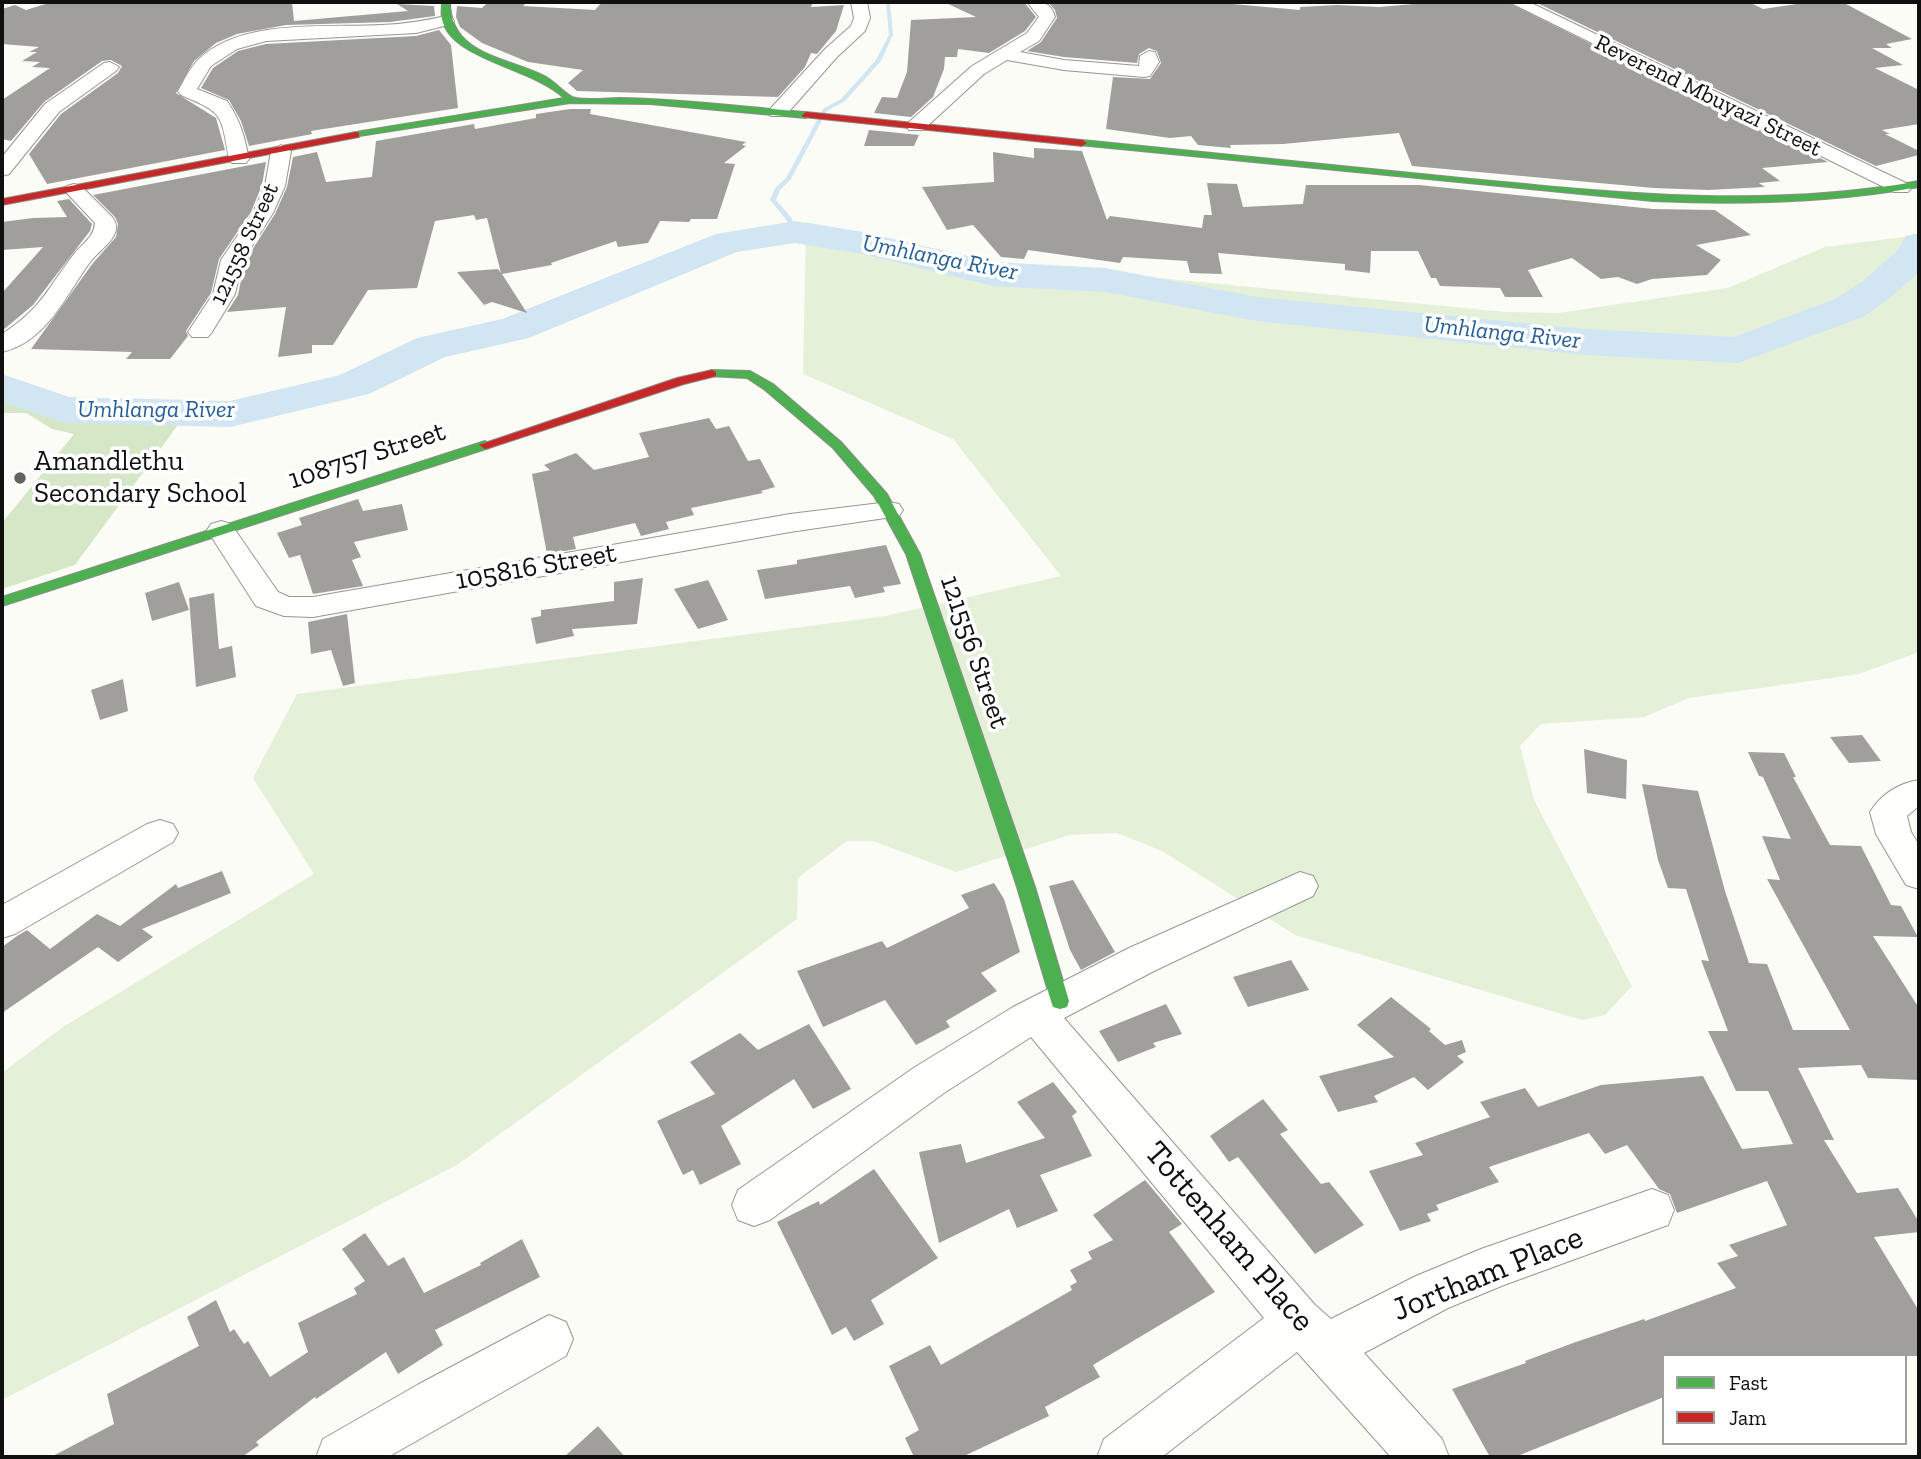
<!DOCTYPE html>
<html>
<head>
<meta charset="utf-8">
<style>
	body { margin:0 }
	#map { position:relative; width:1921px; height:1459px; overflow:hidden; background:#fcfcf7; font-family:"Zilla Slab",serif }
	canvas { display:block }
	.frame { position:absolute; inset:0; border:4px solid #101010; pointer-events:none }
	.legend { position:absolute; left:1662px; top:1354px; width:245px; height:91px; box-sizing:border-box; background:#fff; border:2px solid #9f9f9f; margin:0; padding:9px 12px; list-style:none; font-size:21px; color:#101010 }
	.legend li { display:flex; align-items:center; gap:14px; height:35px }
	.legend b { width:35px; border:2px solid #9f9f9f }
</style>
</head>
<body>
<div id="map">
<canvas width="1921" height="1459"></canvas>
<div class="frame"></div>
<ul class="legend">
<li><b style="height:9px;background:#4caf50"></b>Fast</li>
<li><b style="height:9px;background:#c62828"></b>Jam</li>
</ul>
</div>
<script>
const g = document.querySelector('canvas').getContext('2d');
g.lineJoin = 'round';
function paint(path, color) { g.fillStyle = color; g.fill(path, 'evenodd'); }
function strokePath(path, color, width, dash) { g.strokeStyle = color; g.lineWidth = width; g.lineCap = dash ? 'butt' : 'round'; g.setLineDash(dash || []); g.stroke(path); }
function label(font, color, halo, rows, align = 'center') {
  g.font = font + ' "Zilla Slab",serif'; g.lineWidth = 7; g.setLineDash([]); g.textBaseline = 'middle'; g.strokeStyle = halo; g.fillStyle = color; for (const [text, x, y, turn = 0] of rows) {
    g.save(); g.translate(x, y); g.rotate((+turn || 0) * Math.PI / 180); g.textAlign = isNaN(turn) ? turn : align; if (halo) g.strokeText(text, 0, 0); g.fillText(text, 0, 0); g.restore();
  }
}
paint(new Path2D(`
	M806,222l191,40 508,50 53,1 170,-25 97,-41 94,-12v417l-60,22 -170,24 -45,19 -103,7 -21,22 14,54 98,186 -27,29 -23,5 -287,-85 -133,-84 -45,-18 -48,2 -113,37 -83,-31h-26l-49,37 -1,41 -340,246 -455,235v-327l61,-46 251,-153 -61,-96 44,-84 588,-78 176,-40 -108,-137 -150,-65z`), '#e5f0d9');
paint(new Path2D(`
	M2,394l56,21 125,3 -108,147 -73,24v-66l72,-89 -22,-5 -26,-16h-24z`), '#d6e7c8');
paint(new Path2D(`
	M886,2h4l3,33 -12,26 -36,40 -18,10 -36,68 -11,11 -4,10 15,17 7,15 -5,1 -8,-15 -15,-18 5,-12 11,-10 37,-69 18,-10 35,-39 13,-25z`), '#d1e5f3');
paint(new Path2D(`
	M795,221l68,11 130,30 112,6 152,29 329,32 148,8 101,-38 28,-18 35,-31 8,-14 13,-3v39l-28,25 -28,20 -125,46 -152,-8 -329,-34 -152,-29 -112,-6 -130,-32 -68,-11 -58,9 -208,86 -84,19 -76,37 -139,33 -166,-4 -62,-21v-28l67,23 161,4 110,-26 77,-37 85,-19 214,-85z`), '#d1e5f3');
paint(new Path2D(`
	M52,2h240l2,19 114,-10 -11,-7 37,2 1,10 -45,6 -104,3 -49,9 -21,9 -22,18 -18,32 40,25 9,32 -178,34 -18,-30 32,-40 57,-41 4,-7 -11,-6 -9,1 -58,41 -33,39 -9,-2v-39l48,-32 -18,-1 8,-5 -18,-1 15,-9h-8l10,-5 -37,-3v-35l13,-4 11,5z
	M488,2h39l-4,4 72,4 7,-8h211l-2,5 33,-2 -8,26 -19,23 -6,-1 -6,14 -27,30 -201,-6 -9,-8 15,-13 -55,-8 -46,-19 -22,-16 -4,-10 1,-11 25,2z
	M944,2h80l12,15 -11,14 -36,22 -31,-4 -1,8h-12l-1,12 -11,28 -22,20 -37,-4 8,-16 15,1 10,-26 4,-52 65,-3z
	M1048,2h162l90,8v-3l37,-2 42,2 58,-5h70l321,160 -66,6 18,13 -21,2 6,4 -57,3 -54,-2 -242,-22 -13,-33 -116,11 -53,1 1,3 -33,-3 -7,-9 -21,2 -64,-9 7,-52 37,2 11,-16 -4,-12 -8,-3 -10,6 -2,9 -73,-6 -37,-6 14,-9 16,-24 -2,-8z
	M1535,2h214l14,7 47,-7 6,2 17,-2 13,2 66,35 -26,5 6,4h-20l31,17 -28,3 44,22v34l-37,6 8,4h-5l34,17v4l-43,11z
	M439,30l12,15 7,63 -147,23 1,3 -63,12 -8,-25 -12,-21 -28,-12 12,-20 25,-17 28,-7 150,-8z
	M570,109h21l-1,5 156,28 -4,3 4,1 -22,17 11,1 -18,55h-26l-2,3 -29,-1 -12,22 -30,4 -2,-6 -65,22 1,2 -50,9 25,39 -35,-11 -8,3 -27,-33 41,-3 3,4 -14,-55 -11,2 -2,-5 -39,6 -18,67 -49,2 -35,55h-21v8l-34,4 8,-50 -59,5 11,-17 7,-34 30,-47 12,-27 6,-30 24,-5 9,30 46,-5 4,-36 98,-17 1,5 61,-11v-4z
	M869,130l50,5 -5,11h-50z
	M1034,148l48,3 25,69 3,-4 92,12 2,-13h8l-5,-32 30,1 6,23 60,-3 3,-19h113l234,24 62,1 36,25 -55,10 25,15 -14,15 -55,4 -15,5 -19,-7 -17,2 -29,-21 -44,12 15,27h-38l-5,-9 -60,-2 -4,-8h-5l-13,-27h-47l-1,22 -25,-3v-6l-127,-11 4,21 -32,-1 -3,-12 -64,-4 -3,6 -92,-13 -4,9 -23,-2 -28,-32 -26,5 -25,-43 72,-5 -1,-30 41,6z
	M266,162l-4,23 -11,27 -32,47 -8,34 -25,38 2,5 -18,23h-44l6,-7 -101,-3 62,-86 23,-26 2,-13 -3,-7 -22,-22z
	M69,199l23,25 -2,7 -57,74 -31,26v-38l41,-46 -41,3v-28l31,-4 34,-1 -10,-16z
	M709,418l7,11 13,-3 19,35 12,-2 15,28 -14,4 2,2 -72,15 3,7 -28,7 3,7 -28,7 -6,-13 -62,14 3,12 -29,5 -15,-80 18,-4 -6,-5 32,-12 18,17 55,-13 -10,-24z
	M358,499l5,12 39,-7 6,26 -54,12 7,15 -9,3 11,26 -50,8 -13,-39 -11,3 -12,-25 25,-8 -3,-7z
	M886,545l15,39 -18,3 2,5 -30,6 -5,-12 -85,13 -8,-29 40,-6v-4z
	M643,578l-6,46 -65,5 2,7 -38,8 -5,-26 10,-2v-6l73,-9v-19z
	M708,580l20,40 -30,9 -24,-40z
	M179,582l10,28 -37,11 -7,-28z
	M214,593l5,56 13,-3 4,31 -40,10 -7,-89z
	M347,614l8,69 -12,3 -12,-36 -20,4 -3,-32z
	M123,679l5,32 -28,9 -9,-30z
	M1862,735l19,26 -32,2 -19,-26z
	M1584,749l43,11 -1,39 -39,-6z
	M1748,752l36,1 12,24h-3l37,68 31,1 30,59 10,1 17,31 -45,-1 46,72v72l-51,-2 -7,-13 -63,3 36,72h-10l33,53 41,-5 21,34v10l-45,5 45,74v45h-255v41l-149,60h-25l-38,-68 74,-26 -1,-2 48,-18 71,-24 1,2 91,-33 -19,-25 21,-7 -9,-11 58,-20 -20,-44 -90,32 -7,-19 -11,-5 -32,-44 -22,9 -16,-21 -100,34 10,15 -63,23 3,5 -12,4 4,7 -31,10 -31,-60 54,-16 -8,-12 75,-26 -10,-15 45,-14 13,19 63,-22 102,-9 39,73 51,-5 -25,-53h-32l-28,-60h20l-27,-71 8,1 -23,-72 -18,-1 -10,-28 -16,-76 56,7 27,100 24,72 18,1 26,66h57l-83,-151 13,1 -18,-44 29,3 -28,-62 -4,-1z
	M222,871l9,22 -89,36 11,8 -35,25 -20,-15 -96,66v-66l15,-11 10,-6 23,19 47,-35 23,12 56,-42 2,4z
	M1073,880l42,72 -34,18 -11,-20 -21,-64z
	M994,883l10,16 16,53 -39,21 16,18 -51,30 4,6 -34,18 -31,-45 -62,27 -26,-56 85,-30 5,7 82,-40 -8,-13z
	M1291,960l18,30 -61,17 -15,-30z
	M1391,997l40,32 -2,2 16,14 17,-5 4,12 -9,4 7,6 -36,28 -14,-13 -40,19 4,6 -40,10 -19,-36 75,-19 -37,-32z
	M1166,1004l16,30 -29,9 3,4 -38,15 -19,-31z
	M809,1024l42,65 -38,20 -19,-30 -73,47 20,38 -41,21 -7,-15 -10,5 -26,-54 58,-27 -25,-32 50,-29 18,17z
	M1053,1082l24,30 -5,4 20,40 -52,19 18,36 -41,17 -8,-19 -70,34 -20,-91 42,-8 5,19 79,-25 -28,-36z
	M1263,1099l25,31 -8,4 41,50 8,-2 35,43 -49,29 -77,-97 -9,5 -19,-26z
	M874,1169l64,89 -67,42 13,24 -30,17 -8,-14 -14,8 -55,-113 42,-21 1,4z
	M1145,1180l37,44 -13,8 46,60 -122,73 7,12 -55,30 4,9 -87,41h-48l-9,-19 14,-8 -30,-64 41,-21 11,20 131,-75 -2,-4 7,-4 -7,-12 22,-11 -4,-7 25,-12 -20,-25z
	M365,1233l23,33 16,-9 20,36 57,-28 -1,-2 42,-24 18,38 -105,53 8,15 -45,29 -12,-22 -70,47 -1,-2 -59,45 3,3 -17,12h-191l63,-33 -7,-30 92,-48 -12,-29 29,-17 14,32 4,-3 10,15 4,-3 22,36 38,-25 -10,-29 59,-29 -3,-6 11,-7 -23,-32z
	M598,1426l27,31h-61z`), '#a09f9c');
const street = new Path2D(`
	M851,2h16l3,16 -5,13 -28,26 -52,59h-14l-2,-4 2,-4 54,-59 26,-23 3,-8z
	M1027,2c14,-1 24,-1 28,15l-16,24 -19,11 44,8 75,6 1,-10 9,-5 6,1 4,10 -9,14 -6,1 -80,-7 -57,-10 -23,14 -61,56h-14l-2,-4 2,-4 63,-56 55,-33 12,-16z
	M1509,2h20l379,182 3,4 -3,4h-14z
	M446,16l6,2 2,3 -2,3 -36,9 -150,8 -29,8 -26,17 -14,23 30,12c14,21 17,34 22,58l-3,4h-14l-3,-4c-8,-46 -6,-46 -48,-64l-3,-4c6,-10 12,-24 21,-32 43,-41 128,-31 183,-34 22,-1 42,-4 64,-9z
	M110,62l9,5 -3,4 -57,41 -50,62 -7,2v-19l43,-53 59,-41z
	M281,145l10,6 -6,35 -12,27 -30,47 -8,34 -23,38 -4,5h-16l-4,-5 25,-38 8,-34 32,-47 12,-27 6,-35z
	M74,184l7,2 32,32c12,17 -13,31 -22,43 -25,33 -44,81 -89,91v-18c40,-26 45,-45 72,-80 9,-11 20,-17 21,-31l-31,-33 3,-4z
	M889,502l10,2 4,6 -4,6 -109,16 -477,85 -29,-1 -28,-10 -49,-76 4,-6 10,-3 10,3 47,68 11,5h24l477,-83z
	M1919,780v26l-12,10 4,16 8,13v44l-13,-4 -30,-51 -6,-22c11,-18 29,-29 49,-32z
	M160,820l13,4 5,9 -5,9 -158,92 -13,4v-33l145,-81z
	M1300,872l13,4 5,10 -5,10 -157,74 -92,48 251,287 16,14 85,-43 65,-27 171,-60 16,6 6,15 -6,15 -164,60 -56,23 -84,45 78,86 7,18h-58l-94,-105 -135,105h-65l7,-18 160,-121 -233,-281 -87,56 -174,127 -16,6 -16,-6 -6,-15 6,-15 177,-123 98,-60 116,-59z
	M549,1315l17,7 7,17 -7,17 -178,101h-72l7,-18 96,-55z`);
const fast = new Path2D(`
	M442,2h8c0,52 54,55 92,73 12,5 19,16 30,22 8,4 37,1 48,1 62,1 124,9 186,14l4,3 -4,3 -156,-14 -80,-1 -217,34v-4l3,-1 208,-34c-31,-30 -113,-38 -122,-79 -1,-5 0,-12 0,-17z
	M1082,140c126,13 253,25 379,38 154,15 305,31 458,3v6c-88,16 -176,18 -266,14l-574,-56 -2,-2z
	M712,370l38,1 23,13 68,58 46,52 33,60 115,333 34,114 -2,6 -7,2 -7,-2 -2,-6 -34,-114 -111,-333 -32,-58 -41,-48 -68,-58 -18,-12 -39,-2v-4z
	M485,441l6,4 -2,3 -487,158v-9z`);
const jam = new Path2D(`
	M806,112l276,28 5,3 -5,3 -279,-29 -1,-2z
	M356,132l3,1v4l-357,68v-6z
	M712,370l4,2v4l-32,8 -195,64 -4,1 -6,-4 198,-67z`);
strokePath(street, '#969694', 2);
strokePath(fast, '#8d8d8b', 2);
strokePath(jam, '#8d8d8b', 2);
paint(street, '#fffffe');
paint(fast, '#4caf50');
paint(jam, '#c62828');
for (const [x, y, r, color] of [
	[20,478,7,"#636361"]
]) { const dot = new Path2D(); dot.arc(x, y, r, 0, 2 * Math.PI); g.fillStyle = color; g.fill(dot); strokePath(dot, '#fff', 2.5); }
label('23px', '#101010', '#fff', [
	["Reverend Mbuyazi Street",1708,96,26],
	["121558 Street",245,244,-65]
]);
label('italic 24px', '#245e98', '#fff', [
	["Umhlanga River",940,258,11],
	["Umhlanga River",1502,333,6],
	["Umhlanga River",156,410]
]);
label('28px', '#101010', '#fff', [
	["108757 Street",367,456,-18],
	["105816 Street",536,567,-10],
	["121556 Street",974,652,71]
]);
label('28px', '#101010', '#fff', [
	["Amandlethu",34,462],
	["Secondary School",34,494]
], 'left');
label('33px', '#101010', '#fff', [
	["Tottenham Place",1229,1237,49],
	["Jortham Place",1488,1274,-22]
]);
</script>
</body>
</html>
